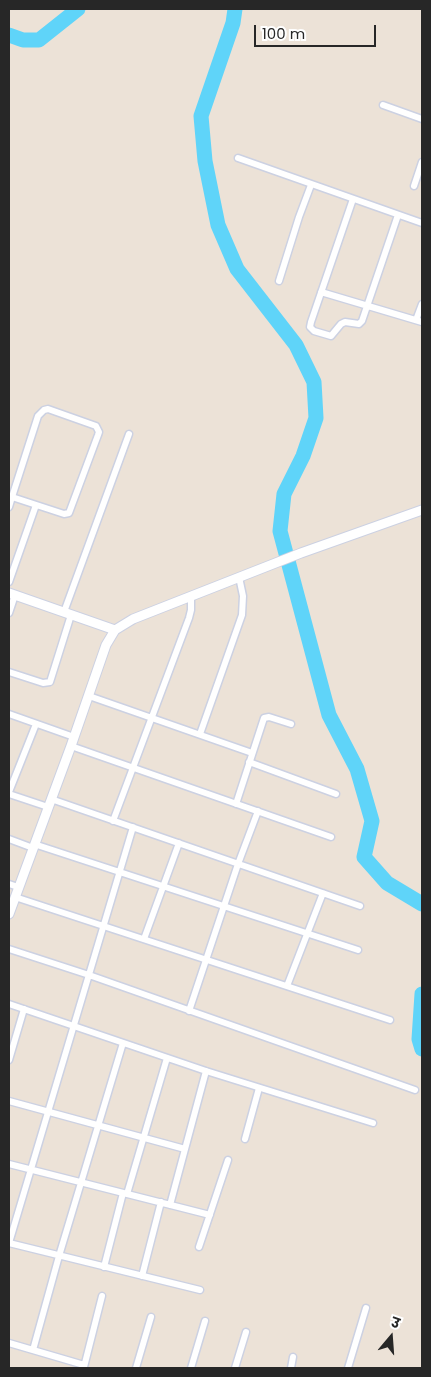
<!DOCTYPE html>
<html>
<head>
<meta charset="utf-8">
<style>
	body { margin:0 }
	#map { position:relative; width:431px; height:1377px; overflow:hidden; background:#ece2d7; font-family:Poppins,"Noto Sans Devanagari",sans-serif }
	canvas { display:block }
	.frame { position:absolute; inset:0; border:10px solid #272727; pointer-events:none }
	.north { position:absolute; left:366px; top:1312px; width:50px; height:50px; -webkit-text-stroke:4px #fff; paint-order:stroke; rotate:18deg; font-size:14px; font-weight:700; line-height:20px; text-align:center; color:#272727 }
	.north::after { content:''; display:block; margin:auto; width:18px; height:22px; background:#272727; clip-path:polygon(50% 0,100% 100%,50% 72%,0 100%) }
	.scale { position:absolute; left:254px; top:25px; width:122px; height:22px; box-sizing:border-box; border:2px solid #272727; border-top:0; padding-left:6px; font-size:15px; line-height:18px; white-space:nowrap; color:#272727; -webkit-text-stroke:4px #fff; paint-order:stroke }
</style>
</head>
<body>
<div id="map">
<canvas width="431" height="1377"></canvas>
<div class="frame"></div>
<div class="north">उ</div>
<div class="scale">100 m</div>
</div>
<script>
const g = document.querySelector('canvas').getContext('2d');
g.lineJoin = 'round';
function strokePath(path, color, width, dash) { g.strokeStyle = color; g.lineWidth = width; g.lineCap = dash ? 'butt' : 'round'; g.setLineDash(dash || []); g.stroke(path); }
strokePath(new Path2D(`
	M235,9l-2,14 -32,93 4,45 13,64 19,44 59,76 18,37 2,36 -13,38 -19,38 -4,37 49,184 28,54 15,52 -8,36 23,26 35,21
	M9,35l14,5h16l39,-31
	M422,994l-3,45 3,10`), '#5fd4f9', 15);
const minor = new Path2D(`
	M383,105l39,14
	M238,158l184,65
	M414,186l8,-24
	M353,199l-42,123 -1,5 4,4 17,5 10,-12 4,-2 14,2 3,-3 36,-106
	M279,281l20,-64 12,-32
	M321,292l101,30
	M416,320l6,-16
	M9,507l3,-10 26,-81 6,-6 4,-1 48,17 3,6 -1,3 -29,78 -5,1 -52,-17
	M9,582l27,-77
	M64,612l65,-178
	M9,613l6,-18
	M9,672l34,11 7,-1 21,-67
	M89,696l163,57
	M9,714l65,23
	M200,734l42,-119 1,-19 -4,-19
	M71,746l260,91
	M249,762l87,32
	M9,792l27,-68
	M9,794l39,13
	M51,799l309,107
	M236,804l28,-86 5,-1 22,7
	M113,821l76,-203 2,-8v-14
	M9,839l24,9
	M34,844l324,106
	M9,884l9,3
	M15,897l375,123
	M144,939l35,-96
	M9,949l80,26 326,115
	M287,986l36,-93
	M9,1004l197,67 167,52
	M189,1011l49,-147 20,-53
	M9,1060l15,-51
	M9,1101l176,48
	M245,1139l14,-51
	M9,1164l201,51
	M127,1194l40,-136
	M170,1205l36,-134
	M9,1243l124,-416
	M9,1243l191,47
	M199,1247l29,-87
	M104,1267l19,-74
	M142,1276l19,-74
	M9,1343l75,22
	M33,1350l26,-94 64,-213
	M84,1367l18,-71
	M136,1368l15,-51
	M191,1368l14,-47
	M235,1368l11,-36
	M291,1368l2,-11
	M348,1368l18,-60`);
const tertiary = new Path2D(`
	M9,593l106,37
	M9,914l62,-168 35,-101 9,-15 18,-11 168,-66 121,-43`);
strokePath(minor, '#ccd1e2', 9);
strokePath(tertiary, '#ccd1e2', 11);
strokePath(minor, '#fff', 6);
strokePath(tertiary, '#fff', 9);
</script>
</body>
</html>
